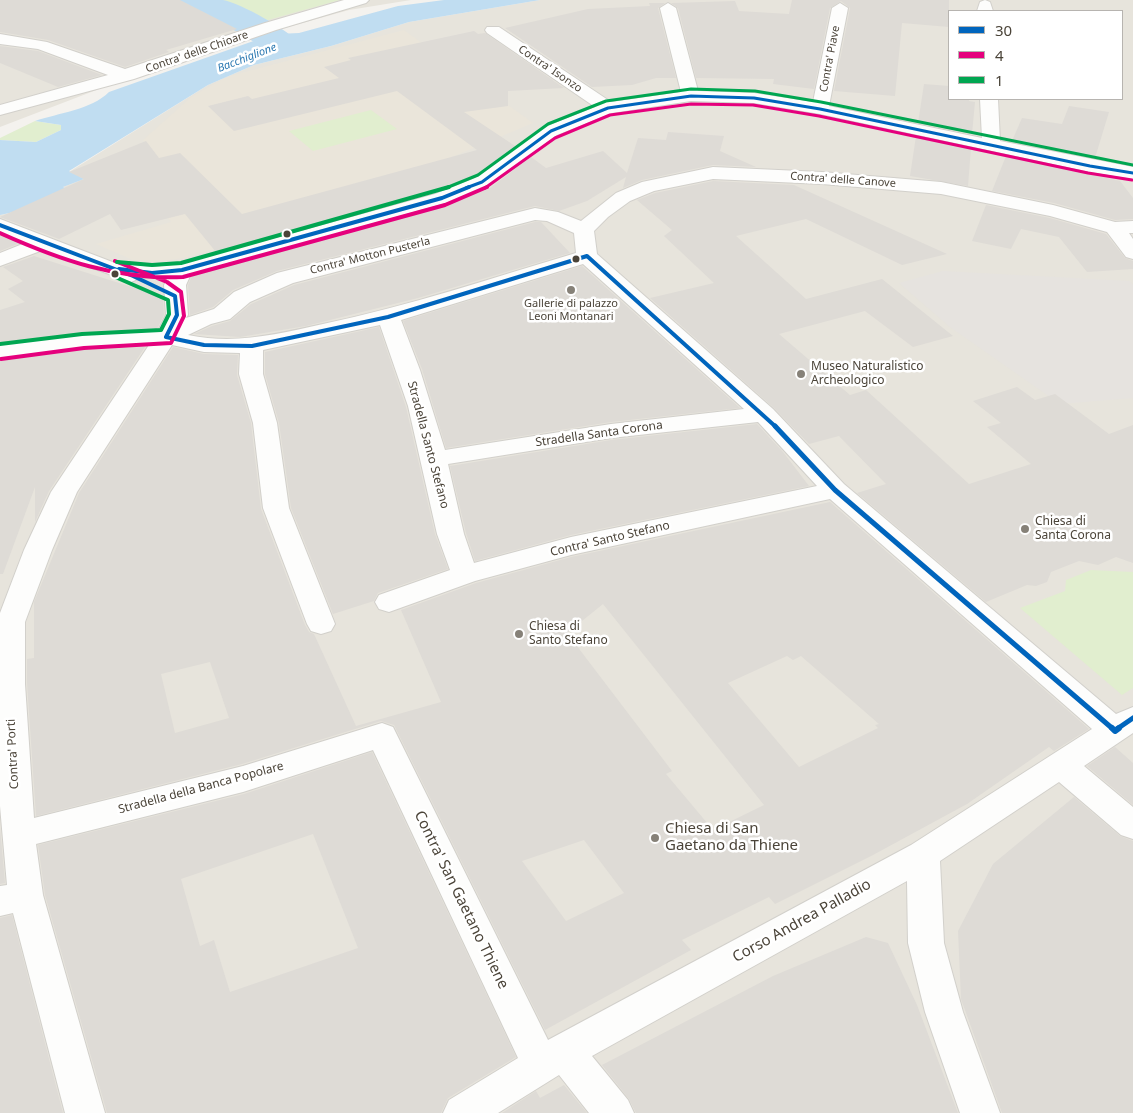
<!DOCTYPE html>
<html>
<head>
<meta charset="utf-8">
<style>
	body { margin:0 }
	#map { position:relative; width:1133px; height:1113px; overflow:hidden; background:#f4f2ee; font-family:"Noto Sans",sans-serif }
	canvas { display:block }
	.legend { position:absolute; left:948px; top:10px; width:175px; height:90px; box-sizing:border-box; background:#fff; border:1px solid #b7b4b0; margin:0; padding:6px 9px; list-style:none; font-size:15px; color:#4b4439 }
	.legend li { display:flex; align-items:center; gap:10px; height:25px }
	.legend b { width:25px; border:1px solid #b7b4b0 }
</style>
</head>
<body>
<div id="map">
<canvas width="1133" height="1113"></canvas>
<ul class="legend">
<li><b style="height:6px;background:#0065bd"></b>30</li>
<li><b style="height:6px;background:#e5007d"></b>4</li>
<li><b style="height:6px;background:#00a651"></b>1</li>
</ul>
</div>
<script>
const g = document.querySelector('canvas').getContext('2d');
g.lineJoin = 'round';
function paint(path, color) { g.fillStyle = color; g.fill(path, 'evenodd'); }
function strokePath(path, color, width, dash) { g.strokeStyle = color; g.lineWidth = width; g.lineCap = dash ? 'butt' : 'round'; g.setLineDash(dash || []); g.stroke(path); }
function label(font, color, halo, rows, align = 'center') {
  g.font = font + ' "Noto Sans",sans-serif'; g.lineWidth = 5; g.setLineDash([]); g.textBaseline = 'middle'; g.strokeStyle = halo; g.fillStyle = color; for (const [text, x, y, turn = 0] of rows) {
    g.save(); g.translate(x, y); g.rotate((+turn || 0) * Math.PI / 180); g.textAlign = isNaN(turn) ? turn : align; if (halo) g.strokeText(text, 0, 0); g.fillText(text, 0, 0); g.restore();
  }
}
paint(new Path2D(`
	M0,0h411l-62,10 -164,46 -185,71z
	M540,0h593v1113h-1133v-898l19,-4 51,-21 -7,-3 20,-8 -14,-7 139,-87 46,-20 77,-19 78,-24zM949,11h173v88h-173z`), '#e7e4dc');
paint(new Path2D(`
	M404,30l129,93 -81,34 24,15 -13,8 -279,78 -42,6 -46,-20 75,-22 -29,-37 9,-32 -8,-13 48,-43 35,-20z`), '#eae5da');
paint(new Path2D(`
	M188,0h152l-101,28z
	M371,110l26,19 -84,22 -24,-20z
	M35,121l26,4v5l-25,12 -36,-2v-2z
	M1091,570l42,2v116l-11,7 -102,-87 45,-17 1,-11z`), '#e1eecf');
paint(new Path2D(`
	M943,271l187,10 3,4v113l-73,6 -110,-77 -51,-44z`), '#e6e3df');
paint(new Path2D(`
	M444,0h96l-131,22 -78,24 -77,19 -46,20 -139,86 15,8 -21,8 8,4 -52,20 -19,4v-75l36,2 25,-12v-5l-26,-4c23,-8 56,-11 74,-29l153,-54 16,-4 21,-1 99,-27z`), '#c0ddf1');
paint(new Path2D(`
	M179,0c14,0 31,0 44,0 17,3 68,31 78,45l-5,8 -13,3 -13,-3 -28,-19 -58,-27z`), '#c0ddf1');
paint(new Path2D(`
	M0,0h180l57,29 -71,21 3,2 -44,15 -77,-27 -48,-8z
	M792,0h157v27l-47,-4 -7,73 -61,-5 16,-83 -9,-7 -11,7 -16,81 -41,-5 1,-5 -78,-1 -18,-70 -7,-5 64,-2 4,10 50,3z
	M649,3h16l-7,5 18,70h-20l-24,7 -40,2 -87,-59 83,-19 62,-3z
	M474,31l4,3 7,-1 79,55 -56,3v15l-44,6 51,34 -41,30 -40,16 -218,60 -31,-38 -64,16 -11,-16 -51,25 -59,-22 84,-38 -15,-7 77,-31 13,17 21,-5 62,61 235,-64 -80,-59 -163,40 -26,-25 40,-10 4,3 87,-21 -15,-11 27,-7 -3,-2z
	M0,46l38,5 64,24 -44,12 -58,-24z
	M924,84l25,2v13h20v2l6,1 -3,32 -54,-11z
	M1069,106l40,6 -14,46 -83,-17 10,-23 40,6z
	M668,132l56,4 -4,15 36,16 -43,-2 -71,15 -19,8 3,-11 -39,24 -28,10 -24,-5 -258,65 -44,19 -20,17 -23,8 -2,-30 4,-9 258,-72 40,-16 41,-31 15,11 57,-17 24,22 11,-35 28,2z
	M916,136l55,12 -3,38 -58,-10z
	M1006,156l114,25 13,17v21l-18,1 -61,-17 -62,-12z
	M713,181l81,4 153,69 -45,11 -96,-46 -70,17 70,63 76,-20 71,57 -40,11 -48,-36 -86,23 71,61 16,-5 103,94 62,-20 -44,-37 14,-4 -28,-22 44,-14 18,13 20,-6 54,40 24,-9v138l-17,-6 -18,8 -19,-4 -28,11 -4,10 -11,4 -9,-1 -41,17 -129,-109 29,-9 -47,-48 -30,8 -35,-36 -124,-110 64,-15 -50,-47 8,-6 -35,-30 18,-7z
	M986,205l64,13 56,16 19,24 8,3v8l-46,3 -28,-35 -38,-8 -10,20 -39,-8z
	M535,222h6l29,31 -152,45 -112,28 -66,11 -46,-3 18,-8 18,-5 21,-17 43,-19z
	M0,234l20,9 -20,8z
	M34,256l129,41 1,18 -7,14 -74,3 -83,11v-33l25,-8 -17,-13 15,-8 -20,-14z
	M582,266l158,142 -129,14 -165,26 -24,-79 -19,-48z
	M379,327l27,80 29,127 13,35 -70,24 -4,8 -41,13 -42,-106 -12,-85 -14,-49v-22z
	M145,347l-96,144 -14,31v-35l-32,87h-3v-213l83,-11z
	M173,347l31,7 34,1 -1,20 14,48 10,86 44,116 4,7 5,2 42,92 85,-24 -40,-92 75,-27 95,-26 259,-55 259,227 -35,22 -5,-4 -82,57 -94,51 -98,49 -6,-7 -87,43 9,10 -146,80 -151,-305 -13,-4 -139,43 -206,52 -9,-133v-24l7,-1v-56l45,-109zM603,604l161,201 -51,25 -47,-56 6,-3 -105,-138zM787,656l6,4 8,-4 78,68 -4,1 3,3 -79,39 -71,-84zM210,662l19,56 -54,15 -14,-59zM584,840l40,53 -58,28 -44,-60z
	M757,424l26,28 26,34 -238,49 -96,26 -9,-28 -16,-67 161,-26z
	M1115,747l18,16v42l-46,-39z
	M372,752l144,305 -68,41 -7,15h-334l-62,-218 -7,-50 206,-51zM313,834l45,114 -128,44 -16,-52 -14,6 -19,-67z
	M1074,797l46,39 13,5v272h-131l-41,-114 -3,-68 35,-67z
	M0,827l5,56 -5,1z
	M12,915l51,198h-63v-195z
	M866,937l22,6 29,62 41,108h-322l-7,-14 -27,-34 171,-89z
	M564,1085l23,28h-85l34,-22 4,7z`), '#dedbd6');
const street = new Path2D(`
	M344,0h25l-3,3 -90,27 -142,49 -134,36v-10l108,-30 -70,-26 -38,-5v-10l47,8 78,27 140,-46z
	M985,0l5,2 3,9h-16l3,-9z
	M668,3l8,5 22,83 56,2 59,9 19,-94 8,-5 8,5 -19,98 153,32 -2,-39h18l2,42 133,26v12l-43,-7 -270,-58 -66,-11 -63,-2 -79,12 -55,22 -68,51 -40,16 -258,72 -5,11 2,30 -2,3 28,-9 20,-17 43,-19 258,-65 23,4 23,9 35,-28 26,-11 71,-15 109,5 119,10 112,23 62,17 18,-1v12h-4l4,6v20l-7,-2 -19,-25 -57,-16 -109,-22 -119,-10 -109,-5 -59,12 -24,10 -22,16 -14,14 3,23 176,155 71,75 272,230 17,-7v26l-49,33 49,41v32l-12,-4 -62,-53 -119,79 4,82 19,69 37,101h-40l-35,-101 -17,-69 -1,-62 -315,175 36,44 6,13h-45l-30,-38 -61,38h-55l6,-13 69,-42 -145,-308 -130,42 -207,52 7,51 62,218h-40l-52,-200 -13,3v-30l7,-1 -7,-79v-193l24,-63 27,-58 98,-147 -66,3 -83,11v-14l83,-11 75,-3 8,-16 -2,-30 4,-7h-28l-9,4 -88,-32 -43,16v-13l25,-10 -25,-11v-13l115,44 37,4 29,-3 254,-70 40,-16 70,-51 50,-20 -108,-74 -2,-3 2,-3h12l112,75 70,-10 -21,-84zM535,220l12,1 27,12 2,20c-84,25 -167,53 -253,71 -46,10 -87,21 -135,11l23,-11 19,-5 20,-17 43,-19zM583,264l161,145 -133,15 -166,26 -25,-80 -19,-50zM380,325l28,81 29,128 13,36 -71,25 -4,7 4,7 10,3 86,-31 96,-26 259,-56 262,230 -181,116 -363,195 -155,-313 -11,-4 -139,43 -209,52 -9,-134v-62l27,-72 25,-58 95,-147 32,7 36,1 -1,21 14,49 10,85 44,116 4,7 10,3 10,-3 4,-7 -46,-116 -12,-85 -14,-49v-24zM758,422l59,64 -246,51 -97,26 -10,-29 -16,-70 163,-26z`);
strokePath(street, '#d2d0cb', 2);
paint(street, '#fdfdfc');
strokePath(new Path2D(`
	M466,188l16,-6 69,-51 57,-23 83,-12 63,2 66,11 270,57 43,7`), '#0065bd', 3);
strokePath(new Path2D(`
	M0,225l133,51 42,20 2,19 -11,22 38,8 48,1 136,-29 199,-61 189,171
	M119,269l33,4 30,-3 260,-72 27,-11`), '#0065bd', 4);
strokePath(new Path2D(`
	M775,426l60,64 278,239
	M1117,729l16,-11`), '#0065bd', 5);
strokePath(new Path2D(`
	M1112,728l3,3 4,-3`), '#0065bd', 6);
strokePath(new Path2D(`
	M485,188l70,-50 55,-23 81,-11 62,1 66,11 269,57 44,7`), '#e5007d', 3);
strokePath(new Path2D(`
	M0,233c60,27 117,47 183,44l262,-72 42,-18
	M1,359l83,-11 87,-5 13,-27 -3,-24 -14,-10 -52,-21`), '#e5007d', 4);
strokePath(new Path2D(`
	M446,188l32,-13 70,-51 58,-23 85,-12 64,2 66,11 312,63`), '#00a651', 3);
strokePath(new Path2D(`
	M117,262l35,3 29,-2 268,-76
	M0,344l82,-10 79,-4 8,-16 -1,-14 -55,-24`), '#00a651', 4);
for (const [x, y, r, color] of [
	[287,234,4.5,"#4b4439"],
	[576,259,4.5,"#4b4439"],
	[115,274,4.5,"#4b4439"],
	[571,290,5,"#868178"],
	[801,374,5,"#868178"],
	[1025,529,5,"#868178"],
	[519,634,5,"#868178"],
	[655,838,5,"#868178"]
]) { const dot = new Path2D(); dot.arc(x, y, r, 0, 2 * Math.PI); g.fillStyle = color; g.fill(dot); strokePath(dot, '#fff', 2); }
label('11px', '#4b4439', '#fff', [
	["Contra' delle Chioare",197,52,-19],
	["Contra' Piave",830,59,-79],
	["Contra' Isonzo",550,69,34],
	["Contra' delle Canove",843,180,4],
	["Contra' Motton Pusterla",370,256,-14]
]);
label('italic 11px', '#2e7ab2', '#fff', [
	["Bacchiglione",247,58,-21]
]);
label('11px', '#4b4439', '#fff', [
	["Gallerie di palazzo",571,304],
	["Leoni Montanari",571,317]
]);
label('12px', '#4b4439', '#fff', [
	["Museo Naturalistico",811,367],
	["Archeologico",811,381],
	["Chiesa di",1035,522],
	["Santa Corona",1035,536],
	["Chiesa di",529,627],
	["Santo Stefano",529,641]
], 'left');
label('12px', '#4b4439', '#fff', [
	["Stradella Santa Corona",599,434,-8],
	["Stradella Santo Stefano",428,445,75],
	["Contra' Santo Stefano",610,539,-13],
	["Contra' Porti",13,754,-93],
	["Stradella della Banca Popolare",201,788,-15]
]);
label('15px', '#4b4439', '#fff', [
	["Chiesa di San",665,829],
	["Gaetano da Thiene",665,846]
], 'left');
label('15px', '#4b4439', '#fff', [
	["Contra' San Gaetano Thiene",461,900,64],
	["Corso Andrea Palladio",802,921,-29]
]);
</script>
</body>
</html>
